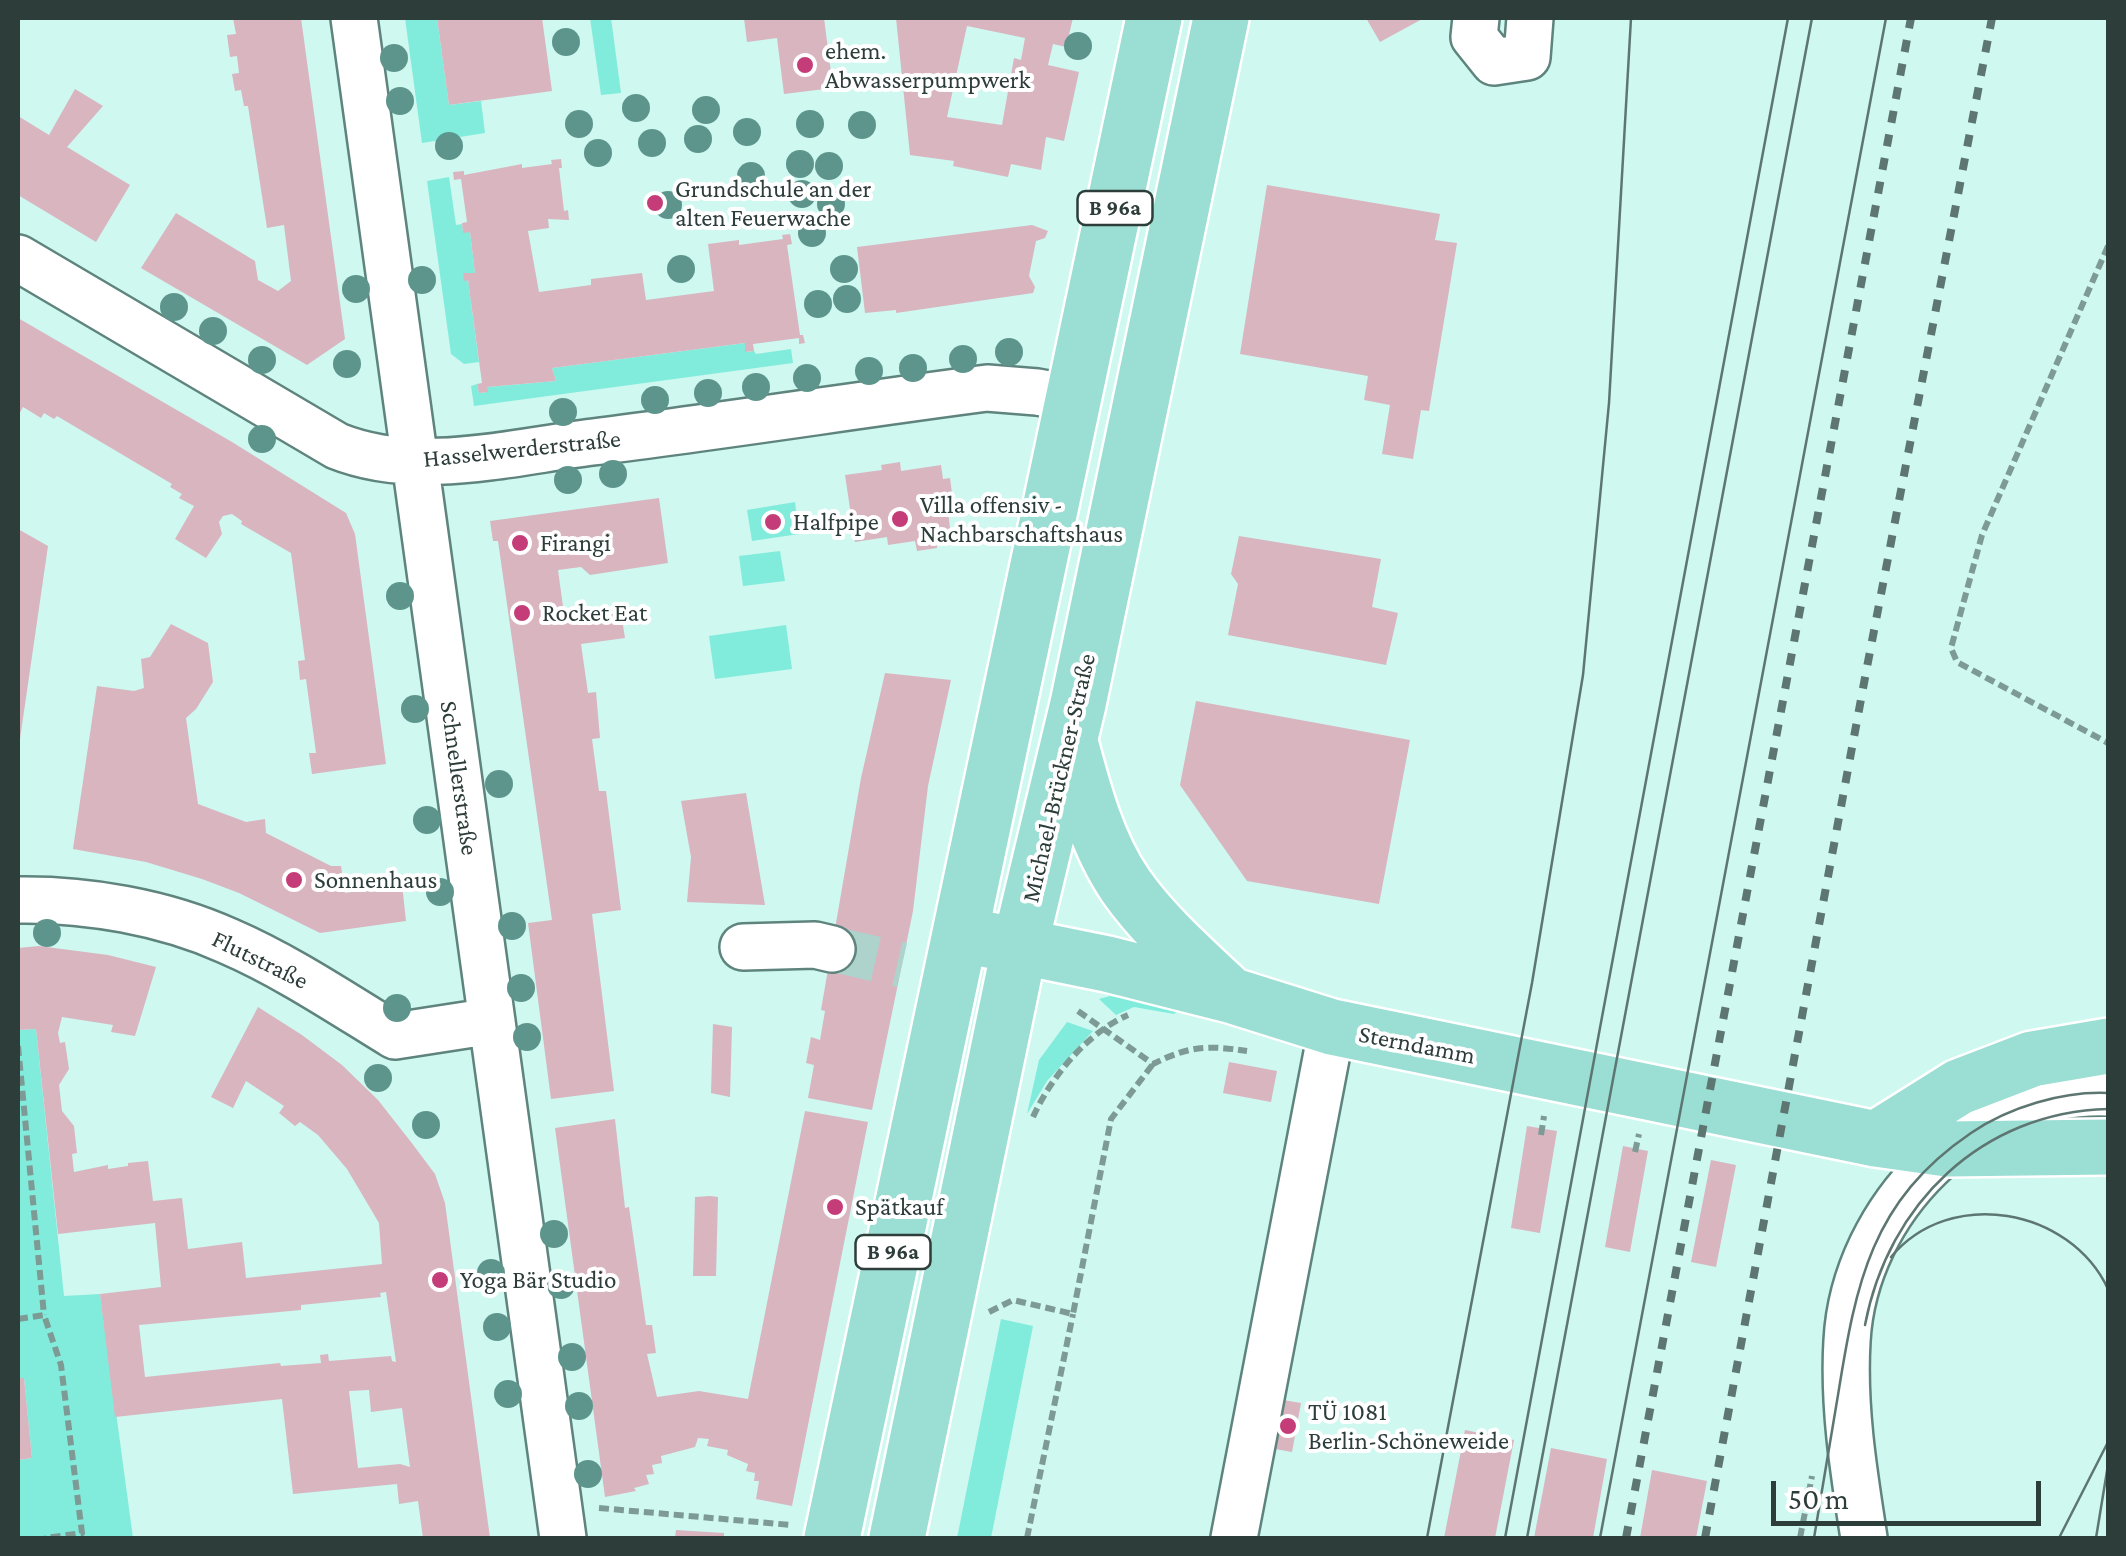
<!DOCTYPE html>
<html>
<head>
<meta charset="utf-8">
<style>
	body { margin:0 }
	#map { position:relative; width:2126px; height:1556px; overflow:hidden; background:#cef8f0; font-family:"Crimson Pro",serif }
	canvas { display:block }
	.frame { position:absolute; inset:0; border:20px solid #2d3d3a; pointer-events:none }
	.scale { position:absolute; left:1771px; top:1481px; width:270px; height:45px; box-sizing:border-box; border:5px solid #2d3d3a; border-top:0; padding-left:12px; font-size:30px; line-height:35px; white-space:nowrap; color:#2d3d3a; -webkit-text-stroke:8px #fff; paint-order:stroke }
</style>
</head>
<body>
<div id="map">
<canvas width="2126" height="1556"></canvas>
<div class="frame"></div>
<div class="scale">50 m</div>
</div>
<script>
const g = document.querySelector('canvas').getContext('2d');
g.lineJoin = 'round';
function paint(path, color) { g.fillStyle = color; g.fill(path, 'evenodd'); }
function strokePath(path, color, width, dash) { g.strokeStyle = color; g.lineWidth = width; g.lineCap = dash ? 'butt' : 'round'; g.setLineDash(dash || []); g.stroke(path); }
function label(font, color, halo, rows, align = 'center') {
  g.font = font + ' "Crimson Pro",serif'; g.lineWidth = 8; g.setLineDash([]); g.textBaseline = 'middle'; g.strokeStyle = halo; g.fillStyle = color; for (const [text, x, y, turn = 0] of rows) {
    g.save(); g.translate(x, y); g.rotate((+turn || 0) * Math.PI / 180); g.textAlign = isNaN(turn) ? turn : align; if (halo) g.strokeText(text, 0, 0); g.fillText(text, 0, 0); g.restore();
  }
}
paint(new Path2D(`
	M405,18h32l12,87 32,-4 4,32 -63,10z
	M590,18h21l10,75 -20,2z
	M449,177l7,48 6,-1 1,8h7l5,41 -12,1 5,6 11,82 -15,2 -13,-10 -24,-173z
	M745,343l1,9 8,-1 2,3 35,-5 2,14 -319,43 -3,-20 6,-2 2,9 8,-1v-5l69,-6 -4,-13z
	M795,502l4,32 -47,7 -5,-31z
	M780,551l5,30 -42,5 -4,-30z
	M786,625l6,44 -77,10 -6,-43z
	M1110,996l68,12v3l-4,3 -40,-7 -18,8 -17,-16z
	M1067,1022l26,9 -46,50 -20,33 12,-54z
	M36,1029l28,267 36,-2 33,244h-115v-78l14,-2 -8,-80h-6v-348z
	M1001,1319l32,7 -42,212h-34z`), '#81ecdc');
paint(new Path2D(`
	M233,18h68l44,321 -38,26 -166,-97 35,-55 79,48 3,19 20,11 13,-10 -7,-56 -17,3 -19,-122h-4l-3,-16 -6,1 -3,-17 7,-1 -2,-17 -7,1 -3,-22 9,-1z
	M437,18h105l10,73 -103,14z
	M744,18h80l9,70 -49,6 -7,-56 -30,4z
	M896,18h177l-7,29 -13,-3 -5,21 31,7 -15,69 -18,-4 -5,33 -30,-6 -3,13 -55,-11 1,-5 -44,-6zM967,26l58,12 -4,22 -7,-2 -12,67 -55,-8z
	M1366,18h58l-44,24z
	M75,89l28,17 -36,41 63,38 -34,57 -78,-47v-79l31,19z
	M561,159l1,9h-3l5,43 4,-1 1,10 -21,-1 1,9 -21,3 11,61 52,-7v-6l51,-6 4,27 68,-9 -6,-47 31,-4v5l44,-6 -1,-4 8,-1 2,10 -5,1 13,90h3l2,8 -6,1v-6l-46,6 1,7 -9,1v-9l-193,25 4,13 -69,6 1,5 -9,1 -2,-9 5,-1 -14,-103 -4,1 -1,-8h12l-5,-41 -7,1 -1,-10 5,-1 -6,-43 -7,1 -1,-8 11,-1v4l58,-11v4l30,-4 -1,-4z
	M1267,185l173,29 -5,26 22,3 -28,168 -8,-1 -8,49 -31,-5 8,-49 -26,-5 4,-24 -128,-22z
	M1032,225l16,6 -3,7 -9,3 -7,35 6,11 -2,6 -137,20v-3l-31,3 -8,-66z
	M18,318l214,124 114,71 9,21 31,230 -74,10 -3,-21h7l-10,-74 -6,1 -2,-19 7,-1 -14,-107 -50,-29 1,-3 -10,-7 -9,2 -4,6 3,12 -16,24 -31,-19 19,-33 -15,-8 3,-4 -12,-7 2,-3 -115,-68 -3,3 -10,-6 -3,5 -18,-11 -5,9z
	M900,462l1,9 40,-6 2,14 7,-1 3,23h-6l4,37 -15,2 1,8 -20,3 -2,-10 -27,4 -1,-8 -32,5 -10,-67 37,-5 -1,-5z
	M659,498l9,65 -78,12 -9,-8 -23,3 7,51 56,-8 4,25 -44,6 7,49 8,-1 4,46 -8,1 7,52h7l15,119 -29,4 22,177 -63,8 -23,-176 24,-3 -54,-379h-5l-3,-20z
	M18,529l30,17 -28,193h-2z
	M1239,536l142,23 -9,48 26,6 -12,52 -158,-30 10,-51 -7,-10z
	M171,624l37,19 5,39 -17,27 -10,9 12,86 48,18 19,-3 1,14 65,33h10l4,27 57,-9 4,37 -86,12 -81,-40 -37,-14 -56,-17 -73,-13 24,-163 37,5 10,-3 -3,-29 9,-2z
	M885,673l66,7 -23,106 -15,125 -41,199 -64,-12 6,-33 -8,-2 5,-26 9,3 5,-29 -4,-1 40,-232z
	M1196,701l214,39 -31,164 -132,-23 -67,-96z
	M746,793l19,112 -78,-3 4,-45 -10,-56z
	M39,946l69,9 48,12 -21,69 -24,-4 2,-7 -51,-8 -4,16 2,10 5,-1 4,27 -10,16 3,26 12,15 3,27 -5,1 2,18 34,-7v4l20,-3v-3l20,-2 5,40 29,-3 6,51 54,-7 4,36 136,-14 -3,-41 -32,-54 -29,-34 -18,-13 -5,4 -16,-13 5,-7 -38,-25 -13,27 -22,-11 47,-90 44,28 40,30 36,35 33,42 24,32 10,29 45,335h-67l-5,-37 -19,3 -2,-20 -104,10 -11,-95 -167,18 -15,-123 61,-7 -6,-64 -97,11 -22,-205 -18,1v-82zM386,1292l10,70 -4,-1 -1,-5 -62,5 -1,-7 -8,1 1,8 -40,3 -1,-3 -135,14 -6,-52 162,-15v-5l80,-8 -1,-4zM369,1390l2,22 31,-4 8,59 -10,-3 -42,4 -9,-77z
	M713,1024l19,3 -2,70 -19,-4z
	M1229,1062l48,9 -6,31 -48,-9z
	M805,1111l63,11 -76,384 -36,-7 3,-18h-5l1,-8 -9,-2 2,-7 -21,-9 1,-5 -21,-4 2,-7 -11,-1 -3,9 -34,9 1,7 -10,2 2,9 -8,1 3,9 -15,4 2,3 -31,6 -50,-369 60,-9 10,89 4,-1 17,118h6l4,28 -9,1 10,43 42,-6 49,8z
	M1527,1126l30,5 -17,102 -29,-5z
	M1623,1146l25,5 -18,101 -25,-5z
	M1711,1160l25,5 -20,102 -25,-5z
	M710,1196l8,1 -2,79h-23l2,-79z
	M18,1378h6l8,80 -14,2z
	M1283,1400l18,3 -9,49 -17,-3z
	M1465,1430l49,10 -19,98h-51z
	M1551,1448l56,11 -14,79h-59z
	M1652,1470l55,11 -11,57h-56z
	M676,1530l48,3v5h-49z`), '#d9b5c0');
strokePath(new Path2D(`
	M832,949l70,16`), '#aed3cc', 45, [45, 22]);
const minor = new Path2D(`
	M354,18l209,1520
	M1476,18l-2,19 20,25 33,-5 3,-39
	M18,258l319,188c80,32 174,6 256,-4 132,-16 263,-37 394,-54l50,4 39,7
	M18,900c68,-1 146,12 210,41 58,25 113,62 167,95l97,-15
	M743,947l72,-2 17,4
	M1234,1538l98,-511
	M1864,1538c-10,-64 -21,-131 -17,-197 7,-132 127,-253 261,-248`);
const major = new Path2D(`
	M1070,742c13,49 27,102 56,144 28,40 67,74 102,107
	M984,939l123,25 123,31 102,32 544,112 71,10 161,-2
	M1876,1139l83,-52 73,-28 76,-13
	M832,1538l322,-1520
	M897,1538l123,-593 58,-241 143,-686`);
strokePath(minor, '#5e847d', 50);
strokePath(major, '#fff', 60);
strokePath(new Path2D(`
	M2108,246l-126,289 -31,113 6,14 151,81
	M1078,1011l75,53c36,-18 54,-19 94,-13
	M18,1046l26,269
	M1033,1117c18,-40 54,-84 95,-102
	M1541,1135l3,-19
	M1635,1152l4,-18
	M989,1312l24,-12 60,14 38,-195 42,-55
	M18,1319l26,-4 17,50 21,168 -37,5
	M599,1508l192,17
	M1027,1538l46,-224
	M1800,1538l12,-62`), '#7d9a94', 6, [10, 5]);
strokePath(minor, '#fff', 45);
strokePath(major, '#9bded4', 55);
strokePath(new Path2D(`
	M1891,1257c59,-71 179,-49 217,32
	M1865,1325c23,-121 117,-213 243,-216
	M1427,1538l105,-555 51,-308 26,-272 22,-385
	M1505,1538l283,-1520
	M1527,1538l285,-1520
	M1600,1538l286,-1520
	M1814,1538c8,-47 16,-95 24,-143 18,-112 33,-194 133,-262 38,-26 92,-42 137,-40
	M2059,1538l49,-96
	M2096,1538l12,-73`), '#5e7672', 2.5);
strokePath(new Path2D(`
	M1626,1538l285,-1520
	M1705,1538l162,-871 125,-649`), '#5e7672', 8, [12, 12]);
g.fillStyle = '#5d958d';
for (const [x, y] of [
	[566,42],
	[1078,46],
	[394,58],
	[400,101],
	[636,108],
	[706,110],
	[579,124],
	[810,124],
	[862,125],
	[747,132],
	[698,139],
	[652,143],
	[449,146],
	[598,153],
	[800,164],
	[829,166],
	[751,176],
	[802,194],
	[831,204],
	[668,205],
	[812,233],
	[681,269],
	[844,269],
	[422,280],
	[356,289],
	[847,299],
	[818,304],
	[174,307],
	[213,331],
	[1009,352],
	[963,359],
	[262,360],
	[347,364],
	[913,368],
	[869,371],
	[807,378],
	[756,387],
	[708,393],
	[655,400],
	[563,412],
	[262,439],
	[613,474],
	[568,480],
	[400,596],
	[415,709],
	[499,784],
	[427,820],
	[440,892],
	[512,926],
	[47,933],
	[521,988],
	[397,1008],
	[527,1037],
	[378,1078],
	[426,1125],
	[554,1234],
	[491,1273],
	[561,1285],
	[497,1327],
	[572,1357],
	[508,1394],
	[579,1406],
	[588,1474]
]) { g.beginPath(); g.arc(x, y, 14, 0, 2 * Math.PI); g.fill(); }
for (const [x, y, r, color] of [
	[805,65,10,"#c53d78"],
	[655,203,10,"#c53d78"],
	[900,519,10,"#c53d78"],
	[773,522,10,"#c53d78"],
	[520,543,10,"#c53d78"],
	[522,613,10,"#c53d78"],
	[294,880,10,"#c53d78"],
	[835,1207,10,"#c53d78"],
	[440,1280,10,"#c53d78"],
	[1288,1426,10,"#c53d78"]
]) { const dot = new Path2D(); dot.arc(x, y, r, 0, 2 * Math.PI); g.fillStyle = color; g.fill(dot); strokePath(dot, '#fff', 4); }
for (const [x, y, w] of [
	[1115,208,75],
	[893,1252,75]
]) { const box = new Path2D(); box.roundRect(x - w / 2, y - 17, w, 34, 8); g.fillStyle = '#fff'; g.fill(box); strokePath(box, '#2d3d3a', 2.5); }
label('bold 22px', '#2d3d3a', null, [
	["B 96a",1115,208],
	["B 96a",893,1252]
]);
label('25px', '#2d3d3a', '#fff', [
	["ehem.",825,51],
	["Abwasserpumpwerk",825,80],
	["Grundschule an der",675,189],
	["alten Feuerwache",675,218],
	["Villa offensiv -",920,505],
	["Nachbarschaftshaus",920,534],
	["Halfpipe",793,522],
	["Firangi",540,543],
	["Rocket Eat",542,613],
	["Sonnenhaus",314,880],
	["Spätkauf",855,1207],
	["Yoga Bär Studio",460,1280],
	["TÜ 1081",1308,1412],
	["Berlin-Schöneweide",1308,1441]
], 'left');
label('25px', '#2d3d3a', '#fff', [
	["Hasselwerderstraße",522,449,-6],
	["Schnellerstraße",459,778,82],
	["Michael-Brückner-Straße",1059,778,-77],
	["Flutstraße",260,960,26],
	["Sterndamm",1417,1045,11]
]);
</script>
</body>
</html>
